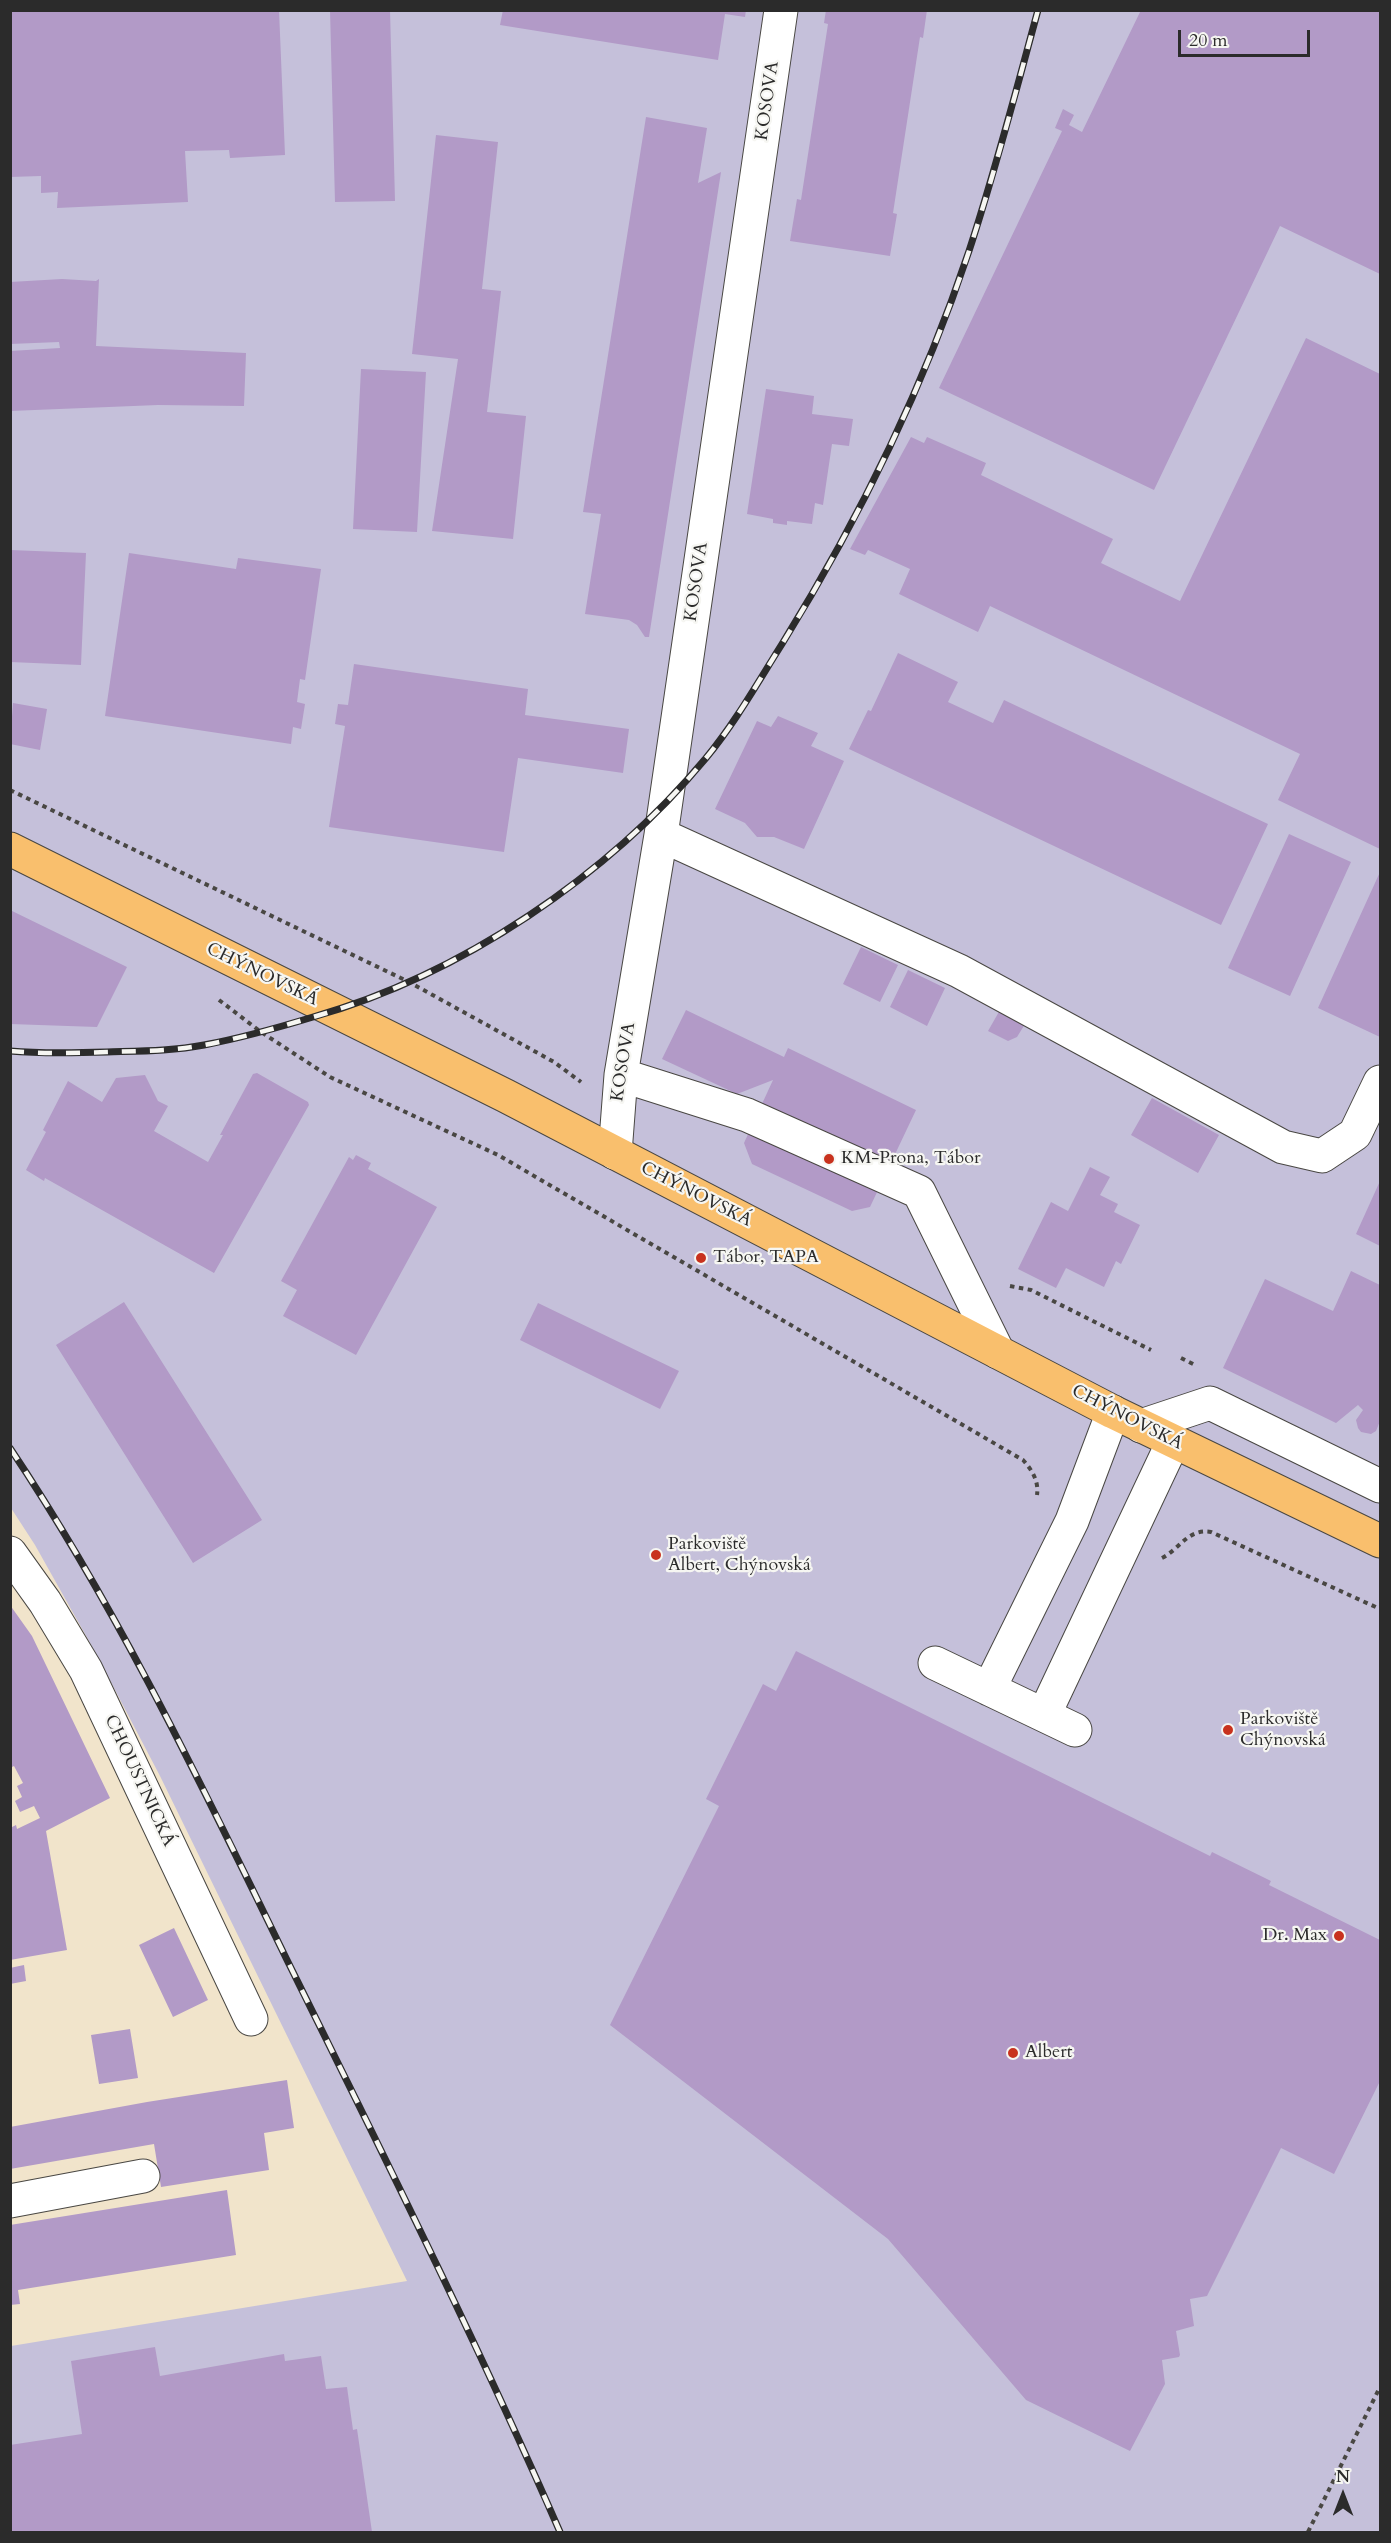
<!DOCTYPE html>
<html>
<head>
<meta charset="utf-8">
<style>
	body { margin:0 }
	#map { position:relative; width:1391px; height:2543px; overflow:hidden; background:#f1e4cb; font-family:Cardo,serif }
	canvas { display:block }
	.frame { position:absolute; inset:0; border:12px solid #2b2b2b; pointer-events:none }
	.north { position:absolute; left:1313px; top:2465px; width:60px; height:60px; -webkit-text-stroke:4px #f6f6f2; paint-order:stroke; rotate:0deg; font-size:16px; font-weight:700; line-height:24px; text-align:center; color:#2b2b2b }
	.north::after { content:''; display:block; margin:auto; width:21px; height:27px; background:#2b2b2b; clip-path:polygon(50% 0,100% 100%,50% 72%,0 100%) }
	.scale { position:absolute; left:1178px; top:30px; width:132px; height:27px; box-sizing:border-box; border:3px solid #2b2b2b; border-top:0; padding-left:8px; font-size:18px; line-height:21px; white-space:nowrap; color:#2b2b2b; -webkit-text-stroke:4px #f6f6f2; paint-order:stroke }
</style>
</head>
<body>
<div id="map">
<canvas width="1391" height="2543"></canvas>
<div class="frame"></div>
<div class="north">N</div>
<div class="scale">20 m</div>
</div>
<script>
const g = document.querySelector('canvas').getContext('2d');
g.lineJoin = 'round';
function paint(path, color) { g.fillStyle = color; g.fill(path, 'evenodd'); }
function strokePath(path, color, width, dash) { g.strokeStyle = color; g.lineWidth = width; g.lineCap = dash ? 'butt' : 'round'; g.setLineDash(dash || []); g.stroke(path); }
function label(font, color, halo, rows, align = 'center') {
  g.font = font + ' Cardo,serif'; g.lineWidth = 4.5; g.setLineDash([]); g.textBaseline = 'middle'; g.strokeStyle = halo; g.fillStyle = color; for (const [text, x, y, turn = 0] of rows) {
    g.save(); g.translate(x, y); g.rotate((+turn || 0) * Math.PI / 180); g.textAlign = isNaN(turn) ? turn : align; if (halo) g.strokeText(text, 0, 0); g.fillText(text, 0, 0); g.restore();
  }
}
paint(new Path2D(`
	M11,11h1369v2521h-1369v-186l396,-65 -247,-505 -65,-124 -60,-107 -24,-37z`), '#c5c0da');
paint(new Path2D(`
	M10,10h269l6,145 -55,3 -1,-8 -44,1 3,51 -131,6 1,-16 -17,1v-17l-31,1z
	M330,10h60l5,191 -60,1z
	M503,10h243l-1,7 -20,-3 -7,46 -218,-35z
	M826,10h101l-4,28 -3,-1 -27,176 4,1 -7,42 -100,-15 7,-42 4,1 27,-176 -4,-1z
	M1141,10h239v264l-100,-48 -126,264 -215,-102 123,-257 -7,-3 8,-19 11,6 -5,10 13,7z
	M646,117l61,11 -9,55 23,-11 -72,465h-4l-8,-12 -8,-5 -44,-6 16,-100 -18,-2z
	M436,135l62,7 -16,147 19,2 -14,121 39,4 -13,123 -81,-8 26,-172 -46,-5z
	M62,279l34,2 3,-2 -3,67 150,7 -2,53 -86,-1 -148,6v-60l50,-3 -1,-6 -49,2v-62z
	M1306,338l74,36v475l-102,-49 22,-46 -310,-148 -12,26 -79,-38 11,-25 -42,-19 -3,5 -15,-6 61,-112 13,6 3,-6 59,26 -5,12 132,64 -12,24 79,38z
	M361,369l65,3 -9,160 -64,-3z
	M766,389l48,7 -2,18 41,5 -4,27 -17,-2 -9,61 -8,-2 -3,21 -25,-3v4l-14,-2v-4l-26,-5z
	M10,550l76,3 -5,112 -71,-3z
	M129,553l107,16 2,-11 83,11 -16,111 -5,-1 -3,23 8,2 -4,25 -8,-2 -2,17 -186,-28z
	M898,653l60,29 -10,20 45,21 11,-23 264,124 -47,101 -372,-176 19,-39 3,1z
	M354,664l174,25 -3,26 104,14 -6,44 -105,-15 -14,94 -175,-25 16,-101 -10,-2 3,-20 10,1z
	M13,703l34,6 -7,41 -30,-6z
	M778,716l40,17 -7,13 33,15 -40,88 -30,-12h-17l-12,-14 -30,-14 42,-88 14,6z
	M1289,834l62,28 -61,134 -62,-28z
	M1380,872v165l-62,-29z
	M10,910l117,57 -30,60 -87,-3z
	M861,947l37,18 -18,37 -37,-18z
	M908,970l37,18 -18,38 -37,-19z
	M686,1010l98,47 4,-9 128,62 -46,97 -18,4 -100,-47 -8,-21 29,-63 -36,14 -75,-35z
	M1000,1010l25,14 -8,13 -9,4 -20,-10z
	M257,1073l51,29 1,3 -95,168 -169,-95 -1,3 -18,-11 20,-38 -3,-2 25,-49 34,21 14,-24 29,-3 13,26 10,5 -14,25 54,31 15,-27h-3l33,-61z
	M1152,1098l67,37 -21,38 -67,-38z
	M356,1155l15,8 -3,6 69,38 -81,148 -73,-39 14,-26 -16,-9 68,-124 4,3z
	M1090,1167l20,10 -10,18 18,9 -4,8 26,13 -19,39 -5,-3 -12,26 -38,-19 -10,20 -38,-19 33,-67 17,9z
	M1380,1181v65l-24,-12z
	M1351,1271l29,14v136l-4,10 -5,3 -10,-2 -3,-4 -2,-8 7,-10 -5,-5 -22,18 -113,-55 42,-89 68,32z
	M124,1302l138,218 -69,43 -137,-218z
	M538,1303l141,68 -19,38 -140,-69z
	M10,1605l22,31 78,162 -64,33 21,119 -57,10v-132l6,-3 1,4 23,-11 -6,-12 -14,6 -5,-11 7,-4 -5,-11 6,-3 -9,-17 -4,2z
	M796,1651l414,205 2,-4 59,29 -2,4 111,55v141l-46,93 -53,-26 -74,148 -17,3 4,27 -18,5 4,24 -1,2 -17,3 3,24 -35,67 -104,-51 -138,-161 -278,-214 109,-219 -13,-7 57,-115 13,7z
	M174,1928l34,72 -35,17 -34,-72z
	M24,1965l2,16 -16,3v-16z
	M130,2029l8,49 -39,6 -8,-49z
	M287,2080l7,48 -30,5 5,37 -108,17 -7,-43 -144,25v-42l137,-25z
	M227,2190l9,65 -218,35 2,14 -10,1v-80z
	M155,2347l5,29 124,-22 1,7 36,-5 5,33 21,-2 6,43 4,-1 15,103h-362v-87l72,-11 -11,-73z`), '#b29ac7');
const minor = new Path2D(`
	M661,835l298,136 324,176 39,9 33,-22 25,-52
	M621,1075l126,40 172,77 79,160
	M615,1153l6,-78 40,-240 120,-825
	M1141,1426l69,-23 170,83
	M10,1553l35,49 41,68 165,349
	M935,1663l140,67
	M989,1689l83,-168 41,-109
	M1044,1715l129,-273
	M10,2201l133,-25`);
const major = new Path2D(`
	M10,849l496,247 607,316 267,129`);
strokePath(minor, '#494743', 35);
strokePath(major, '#494743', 35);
strokePath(new Path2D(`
	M10,790l399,192 145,80 27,20
	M219,1000l42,32 69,45 168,78 525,305c9,10 16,21 14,35
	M1010,1286l21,4 120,60
	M1181,1358l16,8
	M1162,1558c18,-9 26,-30 49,-26l169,77
	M1308,2532l72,-145`), '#494743', 4, [4.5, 4.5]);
strokePath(minor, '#fff', 33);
strokePath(major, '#f9bf6d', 33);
const rail = new Path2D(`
	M10,1051c33,3 65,2 97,1 32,-1 66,-1 97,-7 37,-7 73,-17 109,-28 148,-42 295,-141 393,-259 29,-35 52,-76 76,-114 76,-123 141,-255 187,-393 26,-79 47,-160 69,-241
	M10,1448c109,163 193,340 279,516 93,188 187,376 271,568`);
strokePath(rail, '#2b2b2b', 7);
strokePath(rail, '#f6f6f2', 4.5, [14]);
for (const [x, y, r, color] of [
	[829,1159,6,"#c8321e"],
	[701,1258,6,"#c8321e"],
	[656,1555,6,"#c8321e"],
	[1228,1730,6,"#c8321e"],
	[1339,1936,6,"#c8321e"],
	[1013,2053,6,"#c8321e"]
]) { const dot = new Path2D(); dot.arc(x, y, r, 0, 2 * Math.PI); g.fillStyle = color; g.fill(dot); strokePath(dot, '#f6f6f2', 2); }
label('18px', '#2b2b2b', '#f6f6f2', [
	["KOSOVA",768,101,-82],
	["KOSOVA",697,582,-82],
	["CHÝNOVSKÁ",262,975,26],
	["KOSOVA",624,1062,-81],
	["CHÝNOVSKÁ",696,1195,27],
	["CHÝNOVSKÁ",1127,1418,27],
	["CHOUSTNICKÁ",139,1781,65]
]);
label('18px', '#2b2b2b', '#f6f6f2', [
	["KM-Prona, Tábor",841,1159],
	["Tábor, TAPA",713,1258],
	["Parkoviště",668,1545],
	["Albert, Chýnovská",668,1566],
	["Parkoviště",1240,1720],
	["Chýnovská",1240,1741],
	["Dr. Max",1327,1936,"right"],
	["Albert",1025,2053]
], 'left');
</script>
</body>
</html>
